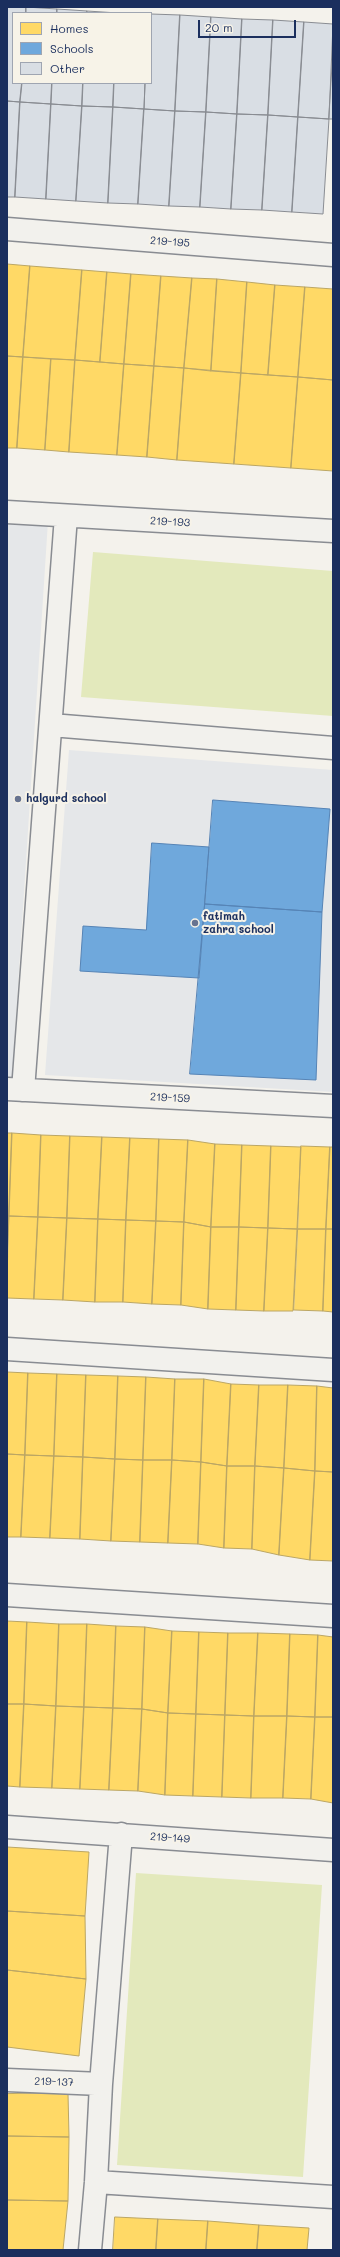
<!DOCTYPE html>
<html>
<head>
<meta charset="utf-8">
<style>
	body { margin:0 }
	#map { position:relative; width:340px; height:2257px; overflow:hidden; background:#f4f2ec; font-family:Mali,sans-serif }
	canvas { display:block }
	.frame { position:absolute; inset:0; border:8px solid #1b2f5e; pointer-events:none }
	.legend { position:absolute; left:12px; top:12px; width:140px; height:72px; box-sizing:border-box; background:#f7f3e8; border:1px solid #9fa5b1; margin:0; padding:5px 7px; list-style:none; font-size:12px; color:#1b2f5e }
	.legend li { display:flex; align-items:center; gap:8px; height:20px }
	.legend b { width:20px; border:1px solid #9fa5b1 }
	.scale { position:absolute; left:198px; top:20px; width:98px; height:18px; box-sizing:border-box; border:2px solid #1b2f5e; border-top:0; padding-left:5px; font-size:12px; line-height:14px; white-space:nowrap; color:#1b2f5e; -webkit-text-stroke:3px #f7f3e8; paint-order:stroke }
</style>
</head>
<body>
<div id="map">
<canvas width="340" height="2257"></canvas>
<div class="frame"></div>
<ul class="legend">
<li><b style="height:11px;background:#ffd966"></b>Homes</li>
<li><b style="height:11px;background:#6fa8dc"></b>Schools</li>
<li><b style="height:11px;background:#d9dee4"></b>Other</li>
</ul>
<div class="scale">20 m</div>
</div>
<script>
const g = document.querySelector('canvas').getContext('2d');
g.lineJoin = 'round';
function paint(path, color) { g.fillStyle = color; g.fill(path, 'evenodd'); }
function strokePath(path, color, width, dash) { g.strokeStyle = color; g.lineWidth = width; g.lineCap = dash ? 'butt' : 'round'; g.setLineDash(dash || []); g.stroke(path); }
function label(font, color, halo, rows, align = 'center') {
  g.font = font + ' Mali,sans-serif'; g.lineWidth = 4; g.setLineDash([]); g.textBaseline = 'middle'; g.strokeStyle = halo; g.fillStyle = color; for (const [text, x, y, turn = 0] of rows) {
    g.save(); g.translate(x, y); g.rotate((+turn || 0) * Math.PI / 180); g.textAlign = isNaN(turn) ? turn : align; if (halo) g.strokeText(text, 0, 0); g.fillText(text, 0, 0); g.restore();
  }
}
paint(new Path2D(`
	M7,519l41,2 -36,557 -5,-1z
	M69,750l264,20v322l-288,-17z`), '#e5e7e9');
paint(new Path2D(`
	M93,552l240,19v145l-252,-19z
	M136,1873l186,12 -19,292 -186,-12z`), '#e3e9bc');
const homes = new Path2D(`
	M7,264l23,2 -7,91 -16,-1z
	M30,266l52,4 -7,90 -52,-3z
	M82,270l25,2 -7,90 -25,-2z
	M107,272l24,2 -7,90 -24,-2z
	M131,274l30,2 -7,90 -30,-2z
	M161,276l31,2 -8,90 -30,-2z
	M192,278l25,1 -6,92 -27,-3z
	M217,279l30,3 -6,91 -30,-2z
	M247,282l28,3 -7,90 -27,-2z
	M275,285l30,2 -7,90 -30,-2z
	M305,287l28,2v91l-35,-3z
	M7,356l16,1 -6,91h-10z
	M23,357l28,2 -6,91 -28,-2z
	M51,359l24,1 -6,92 -24,-2z
	M75,360l49,4 -7,91 -48,-3z
	M124,364l30,2 -7,91 -30,-2z
	M154,366l30,2 -7,92 -30,-3z
	M184,368l57,5 -7,91 -57,-4z
	M241,373l57,4 -7,91 -57,-4z
	M298,377l35,3v91l-42,-3z
	M7,1133h5l-3,83h-2z
	M12,1133l29,2 -3,82 -29,-1z
	M41,1135l29,1 -3,82 -29,-1z
	M70,1136l32,1 -4,82 -31,-1z
	M102,1137l28,1 -4,82 -28,-1z
	M130,1138l29,1 -3,82 -30,-1z
	M159,1139l29,1 -4,82 -28,-1z
	M188,1140l27,4 -4,83 -27,-5z
	M215,1144l27,1 -3,82h-28z
	M242,1145l29,1 -3,82 -29,-1z
	M271,1146l30,1 -4,82 -29,-1z
	M301,1146l29,1 -4,82h-28z
	M330,1147h3v82h-7z
	M7,1216h2l-2,43z
	M9,1216l29,1 -4,82 -27,-1z
	M38,1217l29,1 -4,82 -29,-1z
	M67,1218l31,1 -3,83 -32,-2z
	M98,1219l28,1 -3,82h-28z
	M126,1220l30,1 -4,83 -29,-2z
	M156,1221l28,1 -3,83 -29,-1z
	M184,1222l27,5 -3,82 -27,-4z
	M211,1227h28l-3,83 -28,-1z
	M239,1227l29,1 -4,83 -28,-1z
	M268,1228l29,1 -4,82h-29z
	M298,1229h28l-3,82 -29,-1z
	M326,1229h7v83l-10,-1z
	M7,1372l21,1 -3,82 -18,-1z
	M28,1373l29,1 -3,82 -29,-1z
	M57,1374l29,1 -3,82 -29,-1z
	M86,1375l32,1 -3,83 -32,-2z
	M118,1376l28,1 -3,83 -28,-1z
	M146,1377l29,2 -3,81h-29z
	M175,1379h29l-3,83 -29,-2z
	M204,1379l27,5 -4,82 -26,-4z
	M231,1384l28,1 -4,81h-28z
	M259,1385h29l-4,83 -29,-2z
	M288,1385l29,1 -2,85 -31,-3z
	M317,1386l16,2v84l-18,-1z
	M7,1454l18,1 -4,82h-14z
	M25,1455l29,1 -4,82 -29,-1z
	M54,1456l29,1 -3,82 -30,-1z
	M83,1457l32,2 -4,82 -31,-2z
	M115,1459l28,1 -3,82 -29,-1z
	M143,1460h29l-4,83 -28,-1z
	M172,1460l29,2 -3,82 -30,-1z
	M201,1462l26,4 -3,82 -26,-4z
	M227,1466h28l-3,83 -28,-1z
	M255,1466l29,2 -5,87 -27,-6z
	M284,1468l31,3 -5,89 -31,-5z
	M315,1471l18,1v89l-23,-1z
	M7,1621l20,1 -3,82h-17z
	M27,1622l32,2 -3,82 -32,-2z
	M59,1624h28l-3,83 -28,-1z
	M87,1624l29,2 -3,82 -29,-1z
	M116,1626l29,1 -3,82 -29,-1z
	M145,1627l27,4 -4,82 -26,-4z
	M172,1631l27,1 -3,82 -28,-1z
	M199,1632l29,1 -3,82 -29,-1z
	M228,1633h30l-4,83 -29,-1z
	M258,1633l32,1 -3,82h-33z
	M290,1634l28,1 -3,82 -28,-1z
	M318,1635l15,2v80h-18z
	M7,1704h17l-4,83 -13,-1z
	M24,1704l32,2 -4,82 -32,-1z
	M56,1706l28,1 -4,82 -28,-1z
	M84,1707l29,1 -4,82 -29,-1z
	M113,1708l29,1 -4,82 -29,-1z
	M142,1709l26,4 -3,82 -27,-4z
	M168,1713l28,1 -3,82 -28,-1z
	M196,1714l29,1 -3,82 -29,-1z
	M225,1715l29,1 -3,82 -29,-1z
	M254,1716h33l-4,82h-32z
	M287,1716l28,1 -4,82 -28,-1z
	M315,1717h18v86l-22,-4z
	M7,1847l82,5 -4,64 -78,-5z
	M7,1911l78,5 1,63 -79,-9z
	M7,1970l79,9 -7,77 -72,-9z
	M68,2093l1,44 -62,-1v-42z
	M7,2136l62,1 -1,64 -61,-1z
	M7,2200l61,1 -5,49h-56z
	M115,2217l43,2 -2,31h-43z
	M158,2219l50,2 -2,29h-50z
	M208,2221l51,4 -2,25h-51z
	M259,2225l50,3 -2,22h-50z`);
paint(homes, '#ffd966');
strokePath(homes, '#bba664', 1);
const schools = new Path2D(`
	M213,800l117,9 -8,103 -117,-8z
	M152,843l57,4 -10,131 -119,-7 3,-45 63,4z
	M205,904l117,8 -6,168 -126,-6z`);
paint(schools, '#6fa8dc');
strokePath(schools, '#5684b6', 1);
const building = new Path2D(`
	M7,7h19v6h-13v70h9l-2,19 -13,-1z
	M26,7l31,2v4h-31z
	M57,9l30,2v2h-30z
	M87,11l31,2h-31z
	M151,14l29,1 -5,96 -31,-2 1,-26h6z
	M180,15l31,2 -5,95 -31,-1z
	M211,17l31,2 -5,95 -31,-2z
	M242,19l31,1 -5,95 -31,-1z
	M273,20l31,2 -6,95 -30,-2z
	M304,22l29,2 -4,95 -31,-2z
	M333,50v69h-4z
	M22,83h30l-1,21 -31,-2z
	M52,83h31l-1,23 -31,-2z
	M83,83h31l-1,24 -31,-1z
	M114,83h31l-1,26 -31,-2z
	M7,101l13,1 -5,95h-8z
	M20,102l31,2 -5,95 -31,-2z
	M51,104l31,2 -6,95 -30,-2z
	M82,106l31,1 -5,96 -32,-2z
	M113,107l31,2 -6,95 -30,-1z
	M144,109l31,2 -6,95 -31,-2z
	M175,111l31,1 -6,95 -31,-1z
	M206,112l31,2 -6,95 -31,-2z
	M237,114l31,1 -6,95 -31,-1z
	M268,115l30,2 -6,95 -30,-2z
	M298,117l31,2 -6,95 -31,-2z`);
paint(building, '#d9dee4');
strokePath(building, '#898c92', 1);
const street = new Path2D(`
	M7,229l326,26
	M7,512l326,19
	M51,725l282,23
	M7,1089l326,17
	M23,1090l43,-574
	M7,1349l326,21
	M7,1595l326,21
	M7,1827l326,23
	M7,2080l94,4
	M96,2182l237,15
	M90,2250l6,-68 5,-98 20,-250`);
strokePath(street, '#898c92', 25);
strokePath(street, '#f2f1ed', 22);
for (const [x, y, r, color] of [
	[18,799,4,"#677390"],
	[195,923,4,"#677390"]
]) { const dot = new Path2D(); dot.arc(x, y, r, 0, 2 * Math.PI); g.fillStyle = color; g.fill(dot); strokePath(dot, '#f7f3e8', 1.5); }
label('11px', '#1b2f5e', '#f7f3e8', [
	["219-195",170,242,4],
	["219-193",170,522,3],
	["219-159",170,1098,3],
	["219-149",170,1838,4],
	["219-137",54,2082,2]
]);
label('bold 11px', '#1b2f5e', '#f7f3e8', [
	["halgurd school",26,799],
	["fatimah",203,917],
	["zahra school",203,930]
], 'left');
</script>
</body>
</html>
